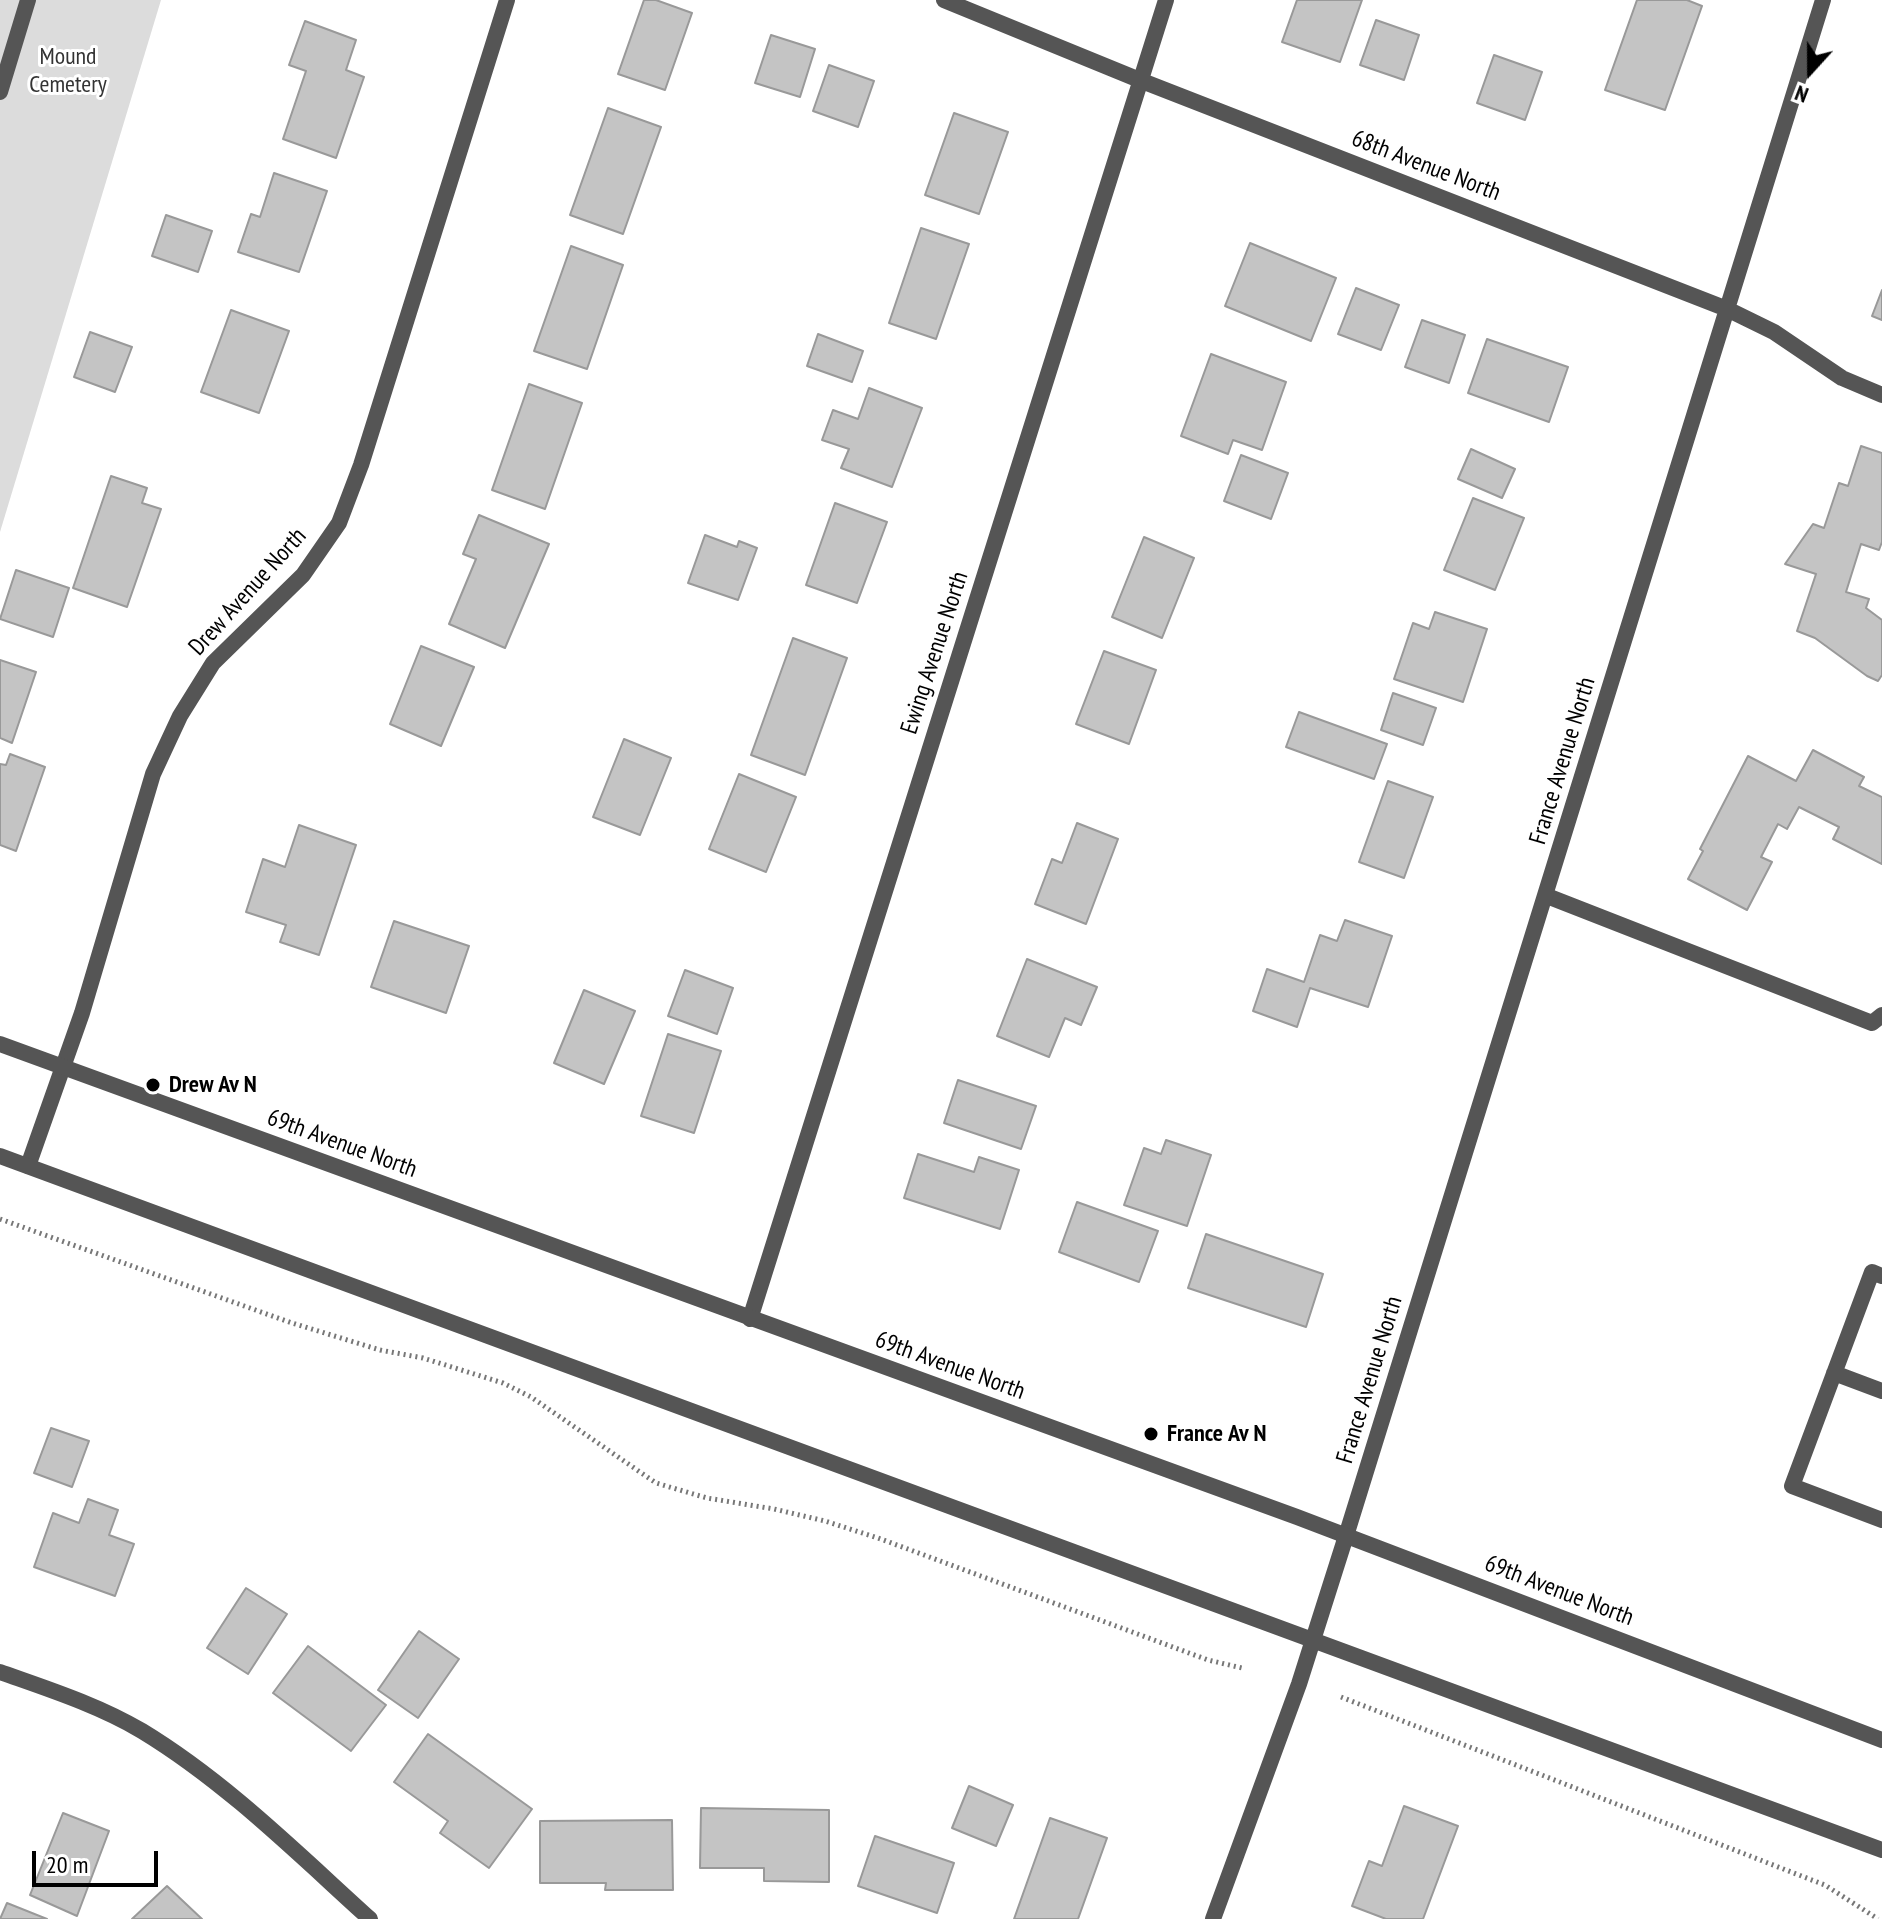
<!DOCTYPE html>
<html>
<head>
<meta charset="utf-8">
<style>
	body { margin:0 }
	#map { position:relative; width:1882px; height:1919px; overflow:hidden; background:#fff; font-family:"PT Sans Narrow",sans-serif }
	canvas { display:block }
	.north { position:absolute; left:1770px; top:32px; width:80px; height:80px; -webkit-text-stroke:6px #fff; paint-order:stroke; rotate:201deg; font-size:22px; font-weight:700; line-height:32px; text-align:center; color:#000 }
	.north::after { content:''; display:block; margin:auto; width:28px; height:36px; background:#000; clip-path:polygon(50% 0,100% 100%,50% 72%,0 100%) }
	.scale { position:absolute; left:32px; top:1851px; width:126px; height:36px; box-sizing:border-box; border:4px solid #000; border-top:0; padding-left:10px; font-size:24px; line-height:28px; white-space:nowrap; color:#000; -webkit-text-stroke:6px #fff; paint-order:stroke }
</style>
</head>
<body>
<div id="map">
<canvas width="1882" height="1919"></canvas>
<div class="north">N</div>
<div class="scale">20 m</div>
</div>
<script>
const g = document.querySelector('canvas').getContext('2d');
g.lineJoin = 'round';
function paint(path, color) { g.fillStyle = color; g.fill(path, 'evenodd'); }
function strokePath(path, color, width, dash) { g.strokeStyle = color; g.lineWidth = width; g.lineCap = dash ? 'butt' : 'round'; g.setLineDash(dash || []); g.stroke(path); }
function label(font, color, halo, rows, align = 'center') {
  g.font = font + ' "PT Sans Narrow",sans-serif'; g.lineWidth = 6; g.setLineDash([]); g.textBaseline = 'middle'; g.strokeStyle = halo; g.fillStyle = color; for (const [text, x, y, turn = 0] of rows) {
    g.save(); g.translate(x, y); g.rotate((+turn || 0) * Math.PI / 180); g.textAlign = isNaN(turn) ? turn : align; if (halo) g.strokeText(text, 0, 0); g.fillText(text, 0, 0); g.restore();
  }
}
paint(new Path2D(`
	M0,0h161l-161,532z`), '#dcdcdc');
const building = new Path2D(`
	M644,0h12l36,13 -27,77 -47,-16z
	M1297,0h65l-22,62 -58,-20z
	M1637,0h50l15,6 -37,104 -60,-20z
	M1376,20l43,15 -15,45 -44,-15z
	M305,21l51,19 -10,30 18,7 -28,81 -53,-19 23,-68 -17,-6z
	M771,35l44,14 -15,48 -45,-14z
	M1494,55l48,17 -17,48 -48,-17z
	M829,65l45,16 -16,46 -45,-16z
	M608,108l53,19 -38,107 -53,-19z
	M954,113l54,19 -29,82 -54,-19z
	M274,173l53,18 -28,81 -61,-20 13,-38 9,3z
	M166,215l46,16 -14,41 -46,-16z
	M921,228l48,16 -33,95 -47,-16z
	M1250,243l86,35 -25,63 -86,-35z
	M571,246l52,19 -36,104 -53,-18z
	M1356,288l43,17 -18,45 -43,-16z
	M1882,290v30l-10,-4z
	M231,310l58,21 -30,82 -58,-21z
	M1422,320l43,15 -16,48 -44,-16z
	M90,332l42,15 -17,45 -41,-15z
	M818,334l45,17 -11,31 -45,-16z
	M1487,339l81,28 -19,55 -81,-29z
	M1211,354l75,28 -24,68 -29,-10 -5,14 -47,-18z
	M529,384l53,19 -37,106 -53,-19z
	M869,388l53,20 -30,79 -51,-19 8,-19 -27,-9 11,-30 25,9z
	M1861,446l21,7v89l-3,8 -18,-6 -15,48 23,7 -3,9 16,12v55l-4,6 -11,-5 -52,-38 -18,-7 19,-57 -31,-10 28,-40 11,4 15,-45 9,3z
	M1471,449l44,20 -13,29 -44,-19z
	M1241,455l47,18 -17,46 -47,-18z
	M111,476l36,12 -5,15 19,6 -34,98 -54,-19z
	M1473,498l51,20 -29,72 -51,-20z
	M835,503l52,19 -30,81 -51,-18z
	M479,515l70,29 -44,104 -56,-24 27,-65 -13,-5z
	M705,535l32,12 2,-6 18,7 -19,52 -50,-17z
	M1144,537l50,21 -32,80 -50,-21z
	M16,570l53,18 -16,49 -53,-18z
	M1435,612l52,17 -24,73 -69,-23 19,-56 16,6z
	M793,638l54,20 -42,117 -54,-20z
	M421,646l53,21 -33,79 -51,-22z
	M1104,651l52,19 -27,74 -53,-20z
	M0,660l36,12 -24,71 -12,-5z
	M1393,693l43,15 -13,37 -42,-15z
	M1299,712l88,32 -13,35 -88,-32z
	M624,739l47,19 -31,77 -47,-18z
	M1813,750l51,27 -5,9 23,11v67l-49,-25 6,-12 -40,-20 -12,22 -9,-5 -17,33 11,5 -25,48 -59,-31 15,-28 -3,-2 48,-93 48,25z
	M10,754l35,13 -29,84 -16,-6v-81l6,1z
	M739,774l57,23 -30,75 -57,-23z
	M1388,781l45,16 -29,81 -45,-16z
	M1077,823l41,16 -32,85 -51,-20 17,-45 10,4z
	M299,825l57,20 -37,110 -39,-13 6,-17 -40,-13 17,-53 22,8z
	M1345,920l47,16 -24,71 -58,-19 -13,39 -44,-16 14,-42 37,13 16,-47 17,6z
	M394,921l75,25 -23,67 -75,-26z
	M1027,959l70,28 -16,38 -16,-7 -16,39 -52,-21z
	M685,970l48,18 -16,46 -49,-18z
	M584,990l51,21 -31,73 -50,-21z
	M668,1034l53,17 -27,82 -53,-17z
	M958,1080l78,26 -15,43 -77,-26z
	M1166,1140l45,15 -24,71 -63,-21 20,-57 17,6z
	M918,1154l56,18 5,-15 40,13 -19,59 -96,-31z
	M1077,1202l81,29 -19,51 -80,-30z
	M1206,1234l117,40 -17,53 -118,-39z
	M51,1428l38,13 -17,46 -38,-14z
	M88,1499l30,11 -9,25 25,9 -19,52 -81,-29 19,-54 26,10z
	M246,1588l41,26 -39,60 -41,-26z
	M419,1631l40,28 -41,59 -40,-28z
	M308,1646l78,59 -35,46 -78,-58z
	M428,1734l104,75 -43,59 -49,-35 8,-12 -54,-39z
	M969,1786l44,19 -17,41 -44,-18z
	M1404,1806l54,20 -35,93h-37l-34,-13 17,-45 13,5z
	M701,1808l128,2v72l-65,-1v-13h-64z
	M63,1813l46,18 -32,85 -47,-21z
	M1050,1818l57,20 -29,81h-64z
	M672,1820l1,70h-68l1,-7h-66v-62z
	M875,1836l79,27 -17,50 -79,-27z
	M167,1886l35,33h-70z
	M7,1903l40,16h-47z`);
paint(building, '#c4c4c4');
strokePath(building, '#999', 2);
strokePath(new Path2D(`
	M0,1219l292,104 88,27 43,8 80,25 28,14 125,86 51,15 67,11 51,12 53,17 330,122 34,8
	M1341,1697l463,180 21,8 53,34`), '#777', 5, [2, 4]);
strokePath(new Path2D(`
	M0,92l28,-92
	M1547,896l325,127 10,-8
	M1882,1276l-10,-4 -80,214 90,34
	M1834,1373l48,18`), '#555', 16);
strokePath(new Path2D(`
	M944,0l198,81 585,228 47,23 68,46 40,17
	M28,1166l54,-153 71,-239 27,-58 33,-53 90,-88 36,-52 22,-58 146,-465
	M750,1319l416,-1319
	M1346,1536l477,-1536
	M0,1672c48,17 98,33 142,59 84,51 155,122 228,188`), '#555', 16);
strokePath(new Path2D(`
	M0,1044l1297,473 585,223
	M0,1156l1882,694
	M1213,1919l86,-235 47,-148`), '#555', 16);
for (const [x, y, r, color] of [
	[153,1085,8,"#000"],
	[1151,1434,8,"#000"]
]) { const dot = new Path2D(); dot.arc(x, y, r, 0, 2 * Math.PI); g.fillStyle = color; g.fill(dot); strokePath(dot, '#fff', 3); }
label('24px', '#333', '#fff', [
	["Mound",68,57],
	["Cemetery",68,85]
]);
label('24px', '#000', '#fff', [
	["68th Avenue North",1426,166,21],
	["Drew Avenue North",248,592,-48],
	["Ewing Avenue North",935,653,-72],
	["France Avenue North",1563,761,-73],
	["69th Avenue North",342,1144,20],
	["69th Avenue North",950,1366,20],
	["France Avenue North",1370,1380,-73],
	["69th Avenue North",1559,1591,21]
]);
label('bold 24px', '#000', '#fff', [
	["Drew Av N",169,1085],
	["France Av N",1167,1434]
], 'left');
</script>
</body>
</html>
